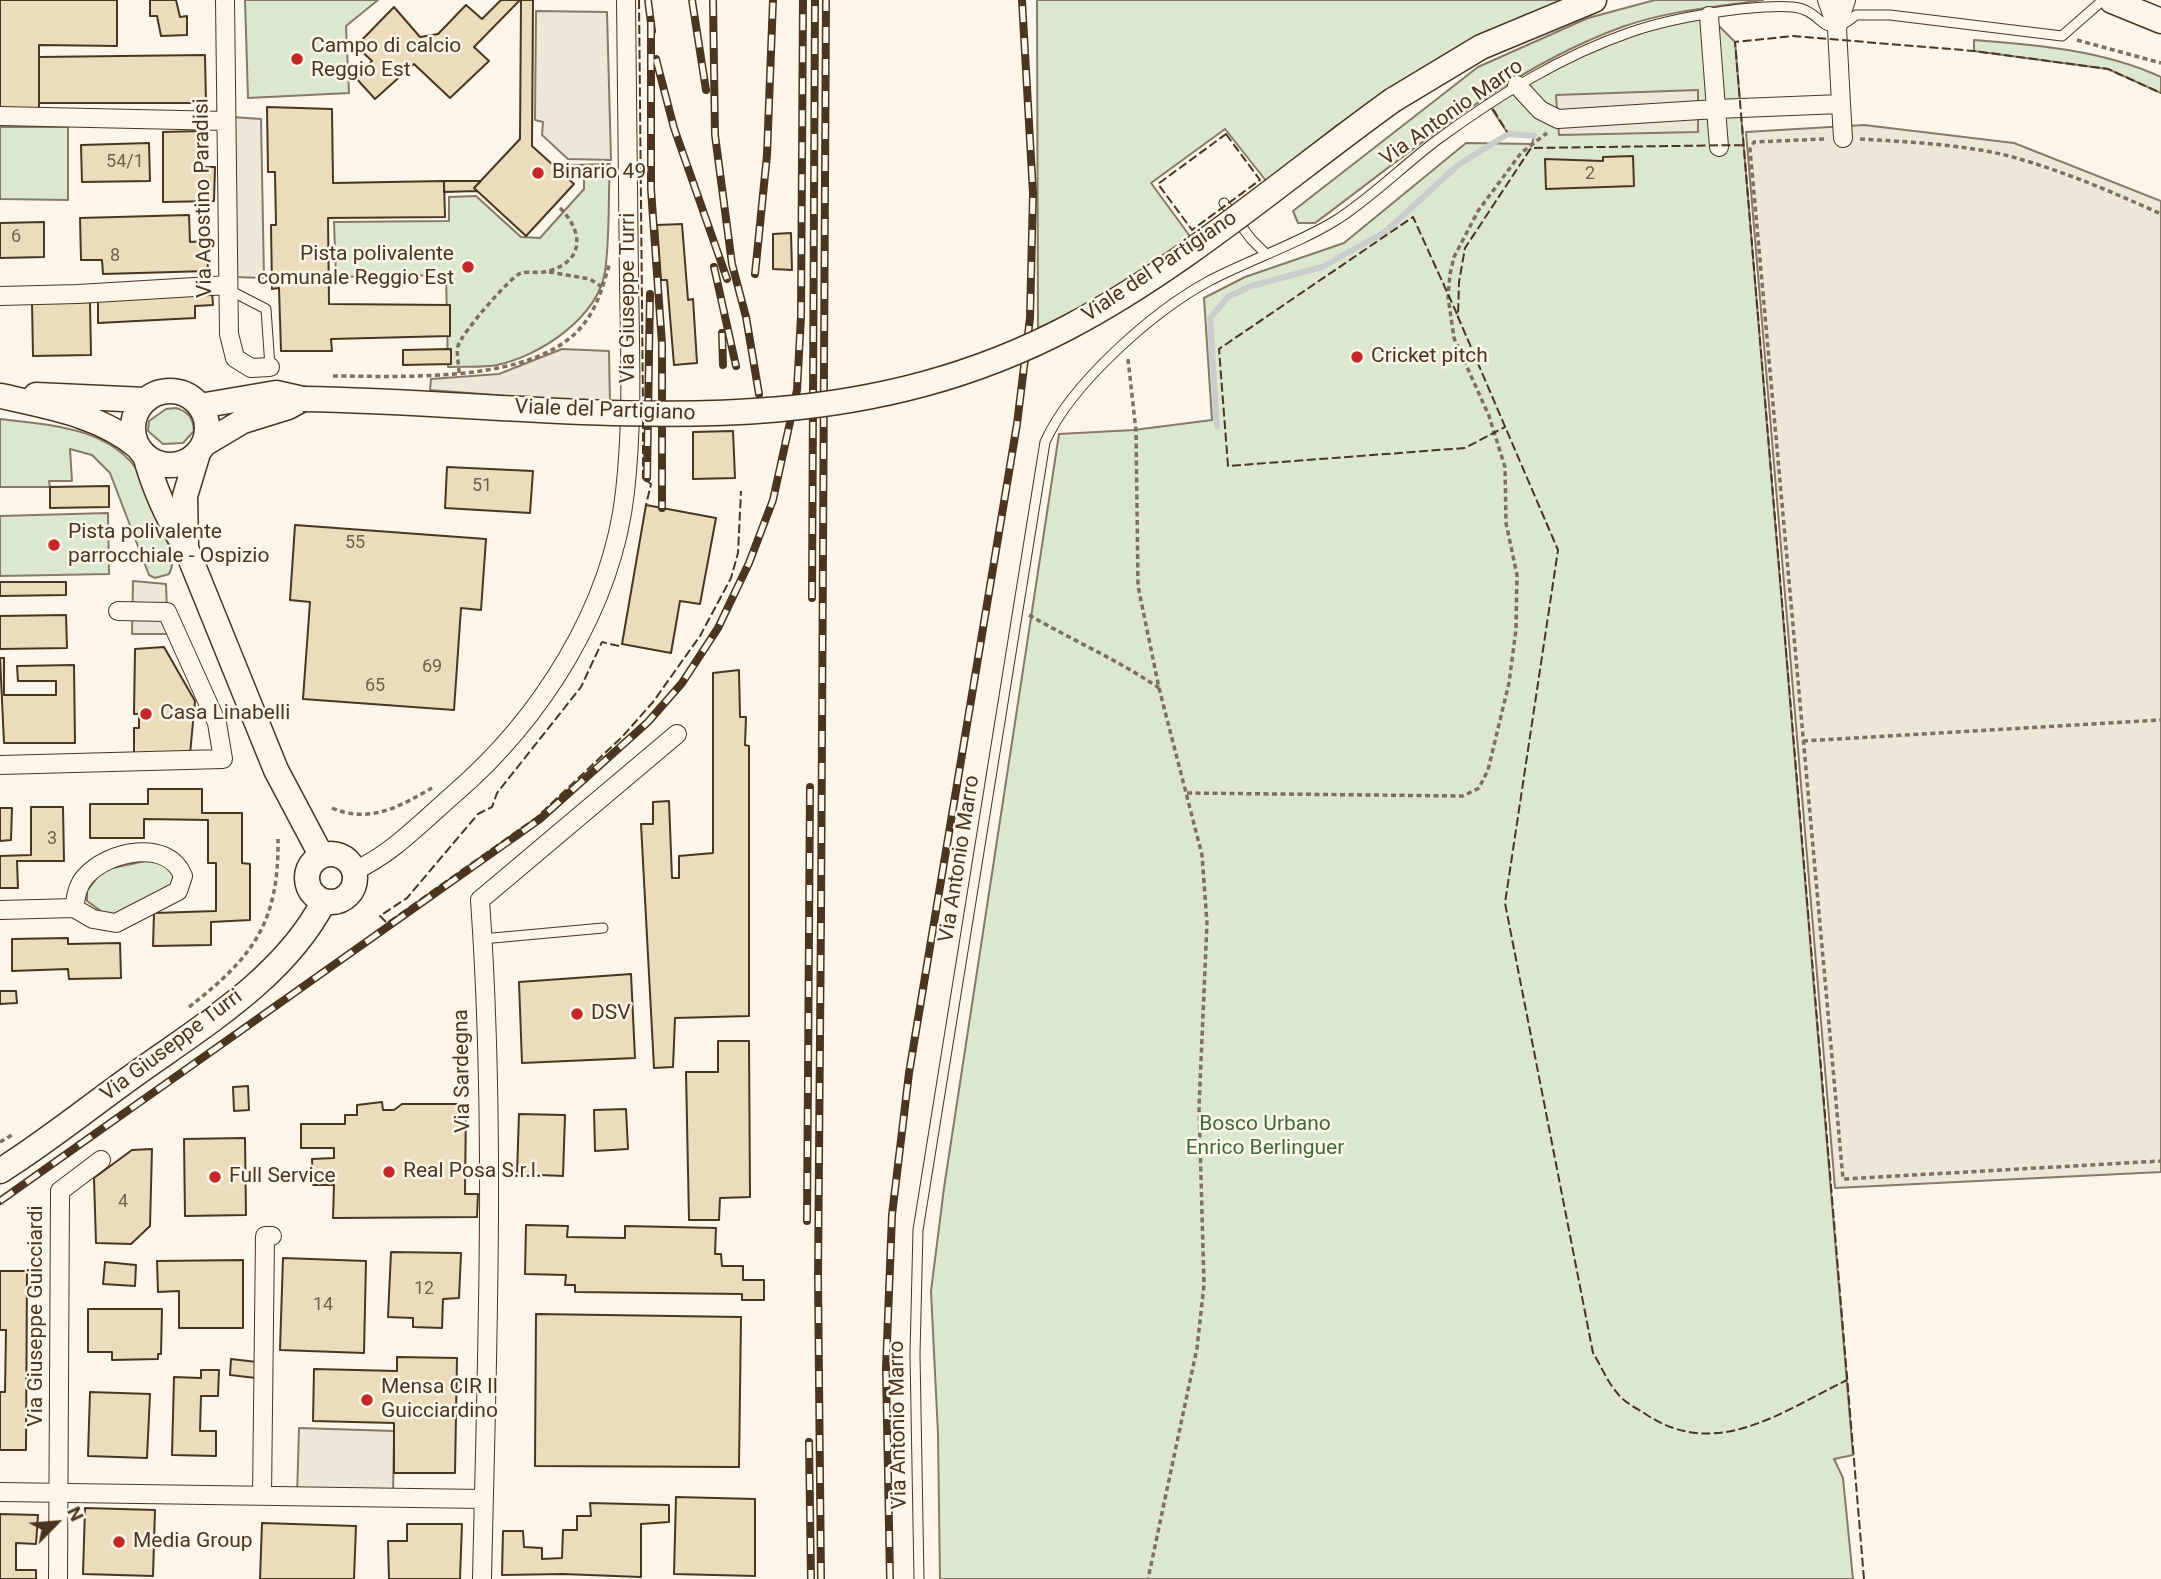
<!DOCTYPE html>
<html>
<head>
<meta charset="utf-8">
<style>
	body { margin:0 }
	#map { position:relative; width:2161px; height:1579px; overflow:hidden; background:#fbf6e9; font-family:Roboto,sans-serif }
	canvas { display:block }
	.north { position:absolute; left:21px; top:1488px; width:70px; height:70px; -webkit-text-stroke:5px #fbf6e9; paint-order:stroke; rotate:65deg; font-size:19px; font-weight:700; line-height:28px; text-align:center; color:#4a3520 }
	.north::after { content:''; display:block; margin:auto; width:24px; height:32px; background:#4a3520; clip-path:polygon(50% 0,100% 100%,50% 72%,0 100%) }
</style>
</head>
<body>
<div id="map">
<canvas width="2161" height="1579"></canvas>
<div class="north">N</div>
</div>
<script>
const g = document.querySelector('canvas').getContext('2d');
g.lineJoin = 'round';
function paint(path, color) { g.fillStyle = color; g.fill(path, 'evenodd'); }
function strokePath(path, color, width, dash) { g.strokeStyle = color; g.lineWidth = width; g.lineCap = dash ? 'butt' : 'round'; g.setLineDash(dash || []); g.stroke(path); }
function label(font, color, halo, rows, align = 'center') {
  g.font = font + ' Roboto,sans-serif'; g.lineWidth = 5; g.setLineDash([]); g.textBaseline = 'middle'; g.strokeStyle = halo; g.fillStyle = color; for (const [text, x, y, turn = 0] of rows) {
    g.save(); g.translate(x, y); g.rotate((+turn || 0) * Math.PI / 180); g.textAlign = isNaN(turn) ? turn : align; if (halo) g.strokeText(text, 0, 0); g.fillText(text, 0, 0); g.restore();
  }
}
const green = new Path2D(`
	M245,0h133l-32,26 3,67 -101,5z
	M1037,0h533l-124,54 -110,72 -69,56 -42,-53 -74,54 41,56 -97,65 -57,24z
	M1655,0h108c-46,7 -97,11 -141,27 -115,42 -210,124 -307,196h-17l-5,-12 185,-144 110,-49z
	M1709,16l26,26 118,1413 -19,4 9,19 10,101h-913l-2,-145 -7,-143 13,-103 115,-754 75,-4 78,-10 -8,-122 41,-21 99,-34 122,-100 66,1 2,-8 -27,-4 -16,-24 26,-23 114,-53z
	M1974,40c64,5 128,10 187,37v16l-53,-24 -134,-18z
	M0,127h68v73l-68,-1z
	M610,164c-2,35 0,73 -5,108 -8,46 -65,84 -108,93 -15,3 -33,1 -49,2l-2,-92 -110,2 -2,-55 115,-1v-24l27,-1 45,41 19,1 44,-49v-12l-13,-12z
	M176,408c13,4 17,10 18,23l-11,12 -20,1 -15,-13 1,-10 17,-12z
	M0,419c50,6 111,8 140,55 8,15 13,34 20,50 6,17 18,33 9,50l-14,4 -6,-3 -39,-102 -18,-18 -22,-6 2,32h-23l1,6h-50z
	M108,513l1,61 -109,2v-60z
	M150,860l13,1 13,12 -3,14 -56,28 -9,1 -21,-15v-10l16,-21z`);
paint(green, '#dce7d0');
strokePath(green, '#887966', 2);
const parking = new Path2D(`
	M536,11l71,1 4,148 -43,-1 -26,-24 1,-13 -8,-2z
	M1698,90v42l-139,3 -3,-40z
	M232,117l29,2 3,159 -29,-1z
	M1864,125l150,18 147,58v971l-326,16 -89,-1056z
	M562,349l47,2 1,53 -180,-14 1,-11 68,-5z
	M133,581l33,3 1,28 10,22h-45z
	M299,1428l95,3 -1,67 -96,-1z`);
paint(parking, '#ede7d9');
strokePath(parking, '#887966', 2);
strokePath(new Path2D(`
	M1217,426l-7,-108 18,-21 23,-11 71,-19 63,-35 73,-67 50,-31 26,2`), '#c9cecd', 6);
const building = new Path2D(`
	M0,0h117v46l-78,-1v63h-39z
	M150,0h26l4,17 7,-1v19l-26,1 -4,-20h-7z
	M501,0h19l-46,47 15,14 -39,37 -36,-34 -39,35 -20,-22 17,-16 -16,-15 38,-39 26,30 18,-3 28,-29 16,14z
	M521,0h12l-1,146 42,38 -48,52 -52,-48 46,-49z
	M205,55l1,48h-167v-46z
	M267,107l65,2 1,74 111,-2 1,36 -117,1 1,86 121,1v31l-119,3 1,12h-51l-2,-63 -7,1 -1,-64h5l-1,-53h-7z
	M202,131v36h13l-1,34 -51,1v-70z
	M149,143l1,38 -68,1 -1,-37z
	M1633,156l1,30 -88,3 -1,-30 58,2v-4z
	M444,181h37l-7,7 3,3 -33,1z
	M189,215l1,27 17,-1 1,30 -105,3 -1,-14h-21l-1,-42z
	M44,222v35l-44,1v-35z
	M682,224l6,76 5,-1 4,64 -23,2 -7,-85h-6l-4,-55z
	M791,233l1,37 -19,-1v-35z
	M212,291l1,14 -18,1v12l-97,5v-25z
	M90,302l1,53 -58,1 -1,-53z
	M451,349v15l-48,1v-15z
	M733,431l2,47 -42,1v-47z
	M447,467l86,4 -3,42 -85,-5z
	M109,486v21l-59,1v-21z
	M646,505l70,13 -16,86 -20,-3 -9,52 -49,-9z
	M295,525l191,14 -5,71 -20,-2 -7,102 -151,-11 7,-97 -20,-2z
	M0,582h66v13l-66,1z
	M66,615l1,33 -67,1v-33z
	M164,647l31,54 -5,53h-56v-26h5v-14h-5l1,-65z
	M0,658h4v37h52v-14h-38l-1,-15 57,-1 1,78h-71z
	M739,670l1,47h6l-1,28 4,1v270l-74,2 -2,49 -19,1 -13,-244h12v-22l16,-1 3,77h7v-22l34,-3v-180z
	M148,789h54v24h40v50l8,1v56l-39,2v23l-58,1 1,-33 62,-2v-48h-8v-43l-64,-1v19h-54v-34h58z
	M31,807h32l1,54h-47l1,27h-18v-32l31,-1z
	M0,808h12l-1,32 -11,1z
	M68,938v6l52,-1 1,35 -52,1 -1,-10 -56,2v-32z
	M631,974l4,84 -113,5 -3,-81z
	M0,991h16l1,12 -17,1z
	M718,1041h31l1,156 -30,1 -1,22h-30l-3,-148h32z
	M248,1086l1,24 -15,1 -1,-24z
	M382,1102l1,8h11l8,-6h64l-1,90h13l-1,23 -144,1 1,-33h-21l-1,-26 22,-1v-10h-33v-24h44v-9h12v-10z
	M626,1109l2,40 -33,2 -1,-41z
	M519,1114l46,1 -2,61 -46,-2z
	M245,1138l1,77 -61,1 -1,-77z
	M152,1149l-2,77 -19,18 -35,-1 -2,-65 38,-28z
	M526,1225l42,1 -1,11 58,1v-12l91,2 -1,26h6l1,12h21v14h21v20h-22v-6l-167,-2v-7h-10l1,-10 -41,-1z
	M391,1252l70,1 -2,45 -16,1 -1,29 -29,-1v-9l-25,-1z
	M283,1258l83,3 -2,92 -84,-3z
	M243,1260v68h-64v-37l-21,1 -1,-31z
	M105,1262l31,3 -1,21 -32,-2z
	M0,1271h27l-1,179h-26v-58h5l1,-62h-6z
	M88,1309h74l-1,45h-3v5l-46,1v-8h-24z
	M536,1314l205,3 -2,150 -204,-1z
	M397,1357l60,1 -2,115h-61v-50l-81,-2 1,-52 83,2z
	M231,1359l26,3 -1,16 -26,-3z
	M201,1370h18l-1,26h-17l-1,35h16v25l-44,-1 2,-78 27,1z
	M90,1392l60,2 -3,64 -59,-2z
	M676,1497l79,2v77l-81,-2z
	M590,1503l79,2v17l-28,2v53l-78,-3 -61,1 1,-44h20l1,16 18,1v11l20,-1 1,-28h14v-14h14z
	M85,1508l70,2 -2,66 -70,-2z
	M0,1514l38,1 -2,29 -20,-1v27h20v9h-36z
	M262,1523l94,3 -2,53h-94z
	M407,1524h55l-2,55h-71l-1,-38h19z`);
paint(building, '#ecdcbc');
strokePath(building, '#4a3520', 2);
const lane = new Path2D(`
	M1224,203l27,36 15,15
	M229,290l37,19 4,58
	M482,939l121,-11
	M919,1579l-4,-225 3,-124 127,-788c26,-58 107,-130 164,-161 42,-22 89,-37 129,-62 35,-23 66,-54 99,-79 60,-44 124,-84 194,-108 40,-14 120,-28 162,-25 32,3 29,38 63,8h34l172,21 41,-36`);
const street = new Path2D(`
	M225,0l4,334 6,24 16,10 19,-1
	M1837,28l9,-28
	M1517,85l23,25 18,9 158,-10 -7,-93
	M1841,104l2,34
	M0,116l226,5
	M1719,147l-3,-38 125,-5 -4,-76 -10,-28
	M0,296l78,-2 150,-9
	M0,765l223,-6 -6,-36 -50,-111 -49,-1
	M354,871c38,-17 69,-50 100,-77 87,-75 158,-186 171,-302 8,-70 5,-142 4,-212 -1,-93 -2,-187 -3,-280
	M0,910l74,-2 19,11 23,4 62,-32 5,-15c-15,-38 -76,-25 -98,1 -8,9 -9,20 -11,31
	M0,1492l483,7
	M262,1496l3,-260h7
	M58,1579l2,-388 41,-31
	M482,1579c5,-226 14,-453 -2,-679l197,-166`);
const secondary = new Path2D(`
	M2112,1l49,20
	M1393,100l88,-53 113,-47
	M133 428a37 37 0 1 1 74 0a37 37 0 1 1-74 0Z
	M36,395l109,5
	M1,396c48,11 99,19 137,51
	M200,406l76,-13 27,6
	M206,443l37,-22 45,-14 15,-8
	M145,455c9,34 23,64 41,93l90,222 45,85
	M186,544l-1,-48 13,-43
	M307 878a24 24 0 1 1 48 0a24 24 0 1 1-48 0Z
	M0,1171c45,-28 87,-62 130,-93 69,-50 154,-99 194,-177`);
strokePath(lane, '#4a3520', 11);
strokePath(street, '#4a3520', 20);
strokePath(secondary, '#4a3520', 27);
strokePath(new Path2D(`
	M2077,40l84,23
	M1824,139l-70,3 -4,7 93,1030 318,-18
	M1860,139c48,3 98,5 145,16 54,14 105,36 156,59
	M549,272l41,7 12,8
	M1128,359l8,72 2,155 21,102 43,167 5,68 -8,184 5,178 -7,63 -49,231
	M459,373c0,-8 -3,-20 -1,-27 3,-12 52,-69 63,-73 8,-2 18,1 27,-2 38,-10 35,-41 11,-64
	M333,376c71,0 208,9 253,-55 13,-18 18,-39 24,-59
	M1029,615c43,25 89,45 130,73
	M1803,741l358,-21
	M1187,793l276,3 16,-8 9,-18 21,-87 7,-54 1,-54 -11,-52 -1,-56 -16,-51 -35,-78 -6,-41 2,-23 4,-17 24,-46 43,-58 26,-20
	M332,808c37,16 67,-1 100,-20
	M189,1007c64,-50 90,-84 89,-168
	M0,1142l12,-7`), '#7f6f5c', 3.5, [5, 3.5]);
strokePath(lane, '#fbf6e9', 9);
strokePath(street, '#fbf6e9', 18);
strokePath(secondary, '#fbf6e9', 24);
const rail = new Path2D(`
	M648,0l4,31
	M692,0l14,90
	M713,0l2,135 17,129 14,53 13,77
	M651,22v167l11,155v164
	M656,59l18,69 53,151
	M714,267l22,99
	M755,274l12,-119 6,-155
	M722,333l1,32
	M647,478l3,-184
	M812,598l3,-598
	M0,1201l540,-382 108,-97 34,-39 36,-55 31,-65 24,-63 24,-110 4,-74 2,-316
	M807,1221l3,-434
	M809,1442l2,137
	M821,1579l-3,-301 3,-362 5,-916
	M890,1579l-4,-211 6,-153 17,-142 108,-649 13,-106 3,-125 -11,-193`);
strokePath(rail, '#4a3520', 8);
strokePath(rail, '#fbf6e9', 5, [16]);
const secondaryBridge = new Path2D(`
	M303,399c267,4 517,59 766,-72 116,-61 218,-151 324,-227`);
strokePath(secondaryBridge, '#4a3520', 27, []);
strokePath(secondaryBridge, '#fbf6e9', 24);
strokePath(new Path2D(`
	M639,0l4,406
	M1482,92l6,10
	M1493,109l14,23
	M1226,134l34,46 -68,50 -34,-46z
	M1743,145l-212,3 -66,100 -6,34 -1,35 100,233 -53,353 88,450c8,13 15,30 25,41 6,8 18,14 26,19 71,49 137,-1 203,-33
	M1457,314l-44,-97 -194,132 9,117 237,-18 40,-21
	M643,420v58l8,6 -5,21
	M619,646l-17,-4 -21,45 -84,106 -5,14 -14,7 -71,84 -27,18 7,7 150,-106 85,-80 31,-35 47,-66 31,-58 7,-25 3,-62
	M1864,1579l-129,-1537 58,-6 181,15 134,18 53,24`), '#4a3520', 2, [9, 3.5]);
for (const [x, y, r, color] of [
	[297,59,7,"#c62828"],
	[538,173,7,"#c62828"],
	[468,267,7,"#c62828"],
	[1357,357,7,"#c62828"],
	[54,545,7,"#c62828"],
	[146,714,7,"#c62828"],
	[577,1014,7,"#c62828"],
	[389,1172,7,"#c62828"],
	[215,1177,7,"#c62828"],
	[367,1400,7,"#c62828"],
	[119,1542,7,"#c62828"]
]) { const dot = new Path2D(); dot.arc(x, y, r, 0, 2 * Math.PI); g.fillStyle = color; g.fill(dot); strokePath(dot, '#fbf6e9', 2.5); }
label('18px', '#725f47', null, [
	["54/1",125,162],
	["2",1590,174],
	["6",16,237],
	["8",115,256],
	["51",482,486],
	["55",355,543],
	["69",432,667],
	["65",375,686],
	["3",52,839],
	["4",123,1202],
	["12",424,1289],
	["14",323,1305]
]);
label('21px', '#4a3520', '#fbf6e9', [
	["Campo di calcio",311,47],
	["Reggio Est",311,71],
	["Binario 49",552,173],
	["Pista polivalente",454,255,"right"],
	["comunale Reggio Est",454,279,"right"],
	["Cricket pitch",1371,357],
	["Pista polivalente",68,533],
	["parrocchiale - Ospizio",68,557],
	["Casa Linabelli",160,714],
	["DSV",591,1014],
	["Real Posa S.r.l.",403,1172],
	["Full Service",229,1177],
	["Mensa CIR Il",381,1388],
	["Guicciardino",381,1412],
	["Media Group",133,1542]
], 'left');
label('21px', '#4a3520', '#fbf6e9', [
	["Via Antonio Marro",1452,113,-35],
	["Via Agostino Paradisi",204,198,-91],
	["Viale del Partigiano",1160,267,-34],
	["Via Giuseppe Turri",629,298,-90],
	["Viale del Partigiano",605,411,2],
	["Via Antonio Marro",960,859,-81],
	["Via Giuseppe Turri",172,1046,-37],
	["Via Sardegna",463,1071,-91],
	["Via Giuseppe Guicciardi",37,1316,-90],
	["Via Antonio Marro",899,1425,-91]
]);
label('21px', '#436837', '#fbf6e9', [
	["Bosco Urbano",1265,1125],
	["Enrico Berlinguer",1265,1149]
]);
</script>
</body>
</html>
